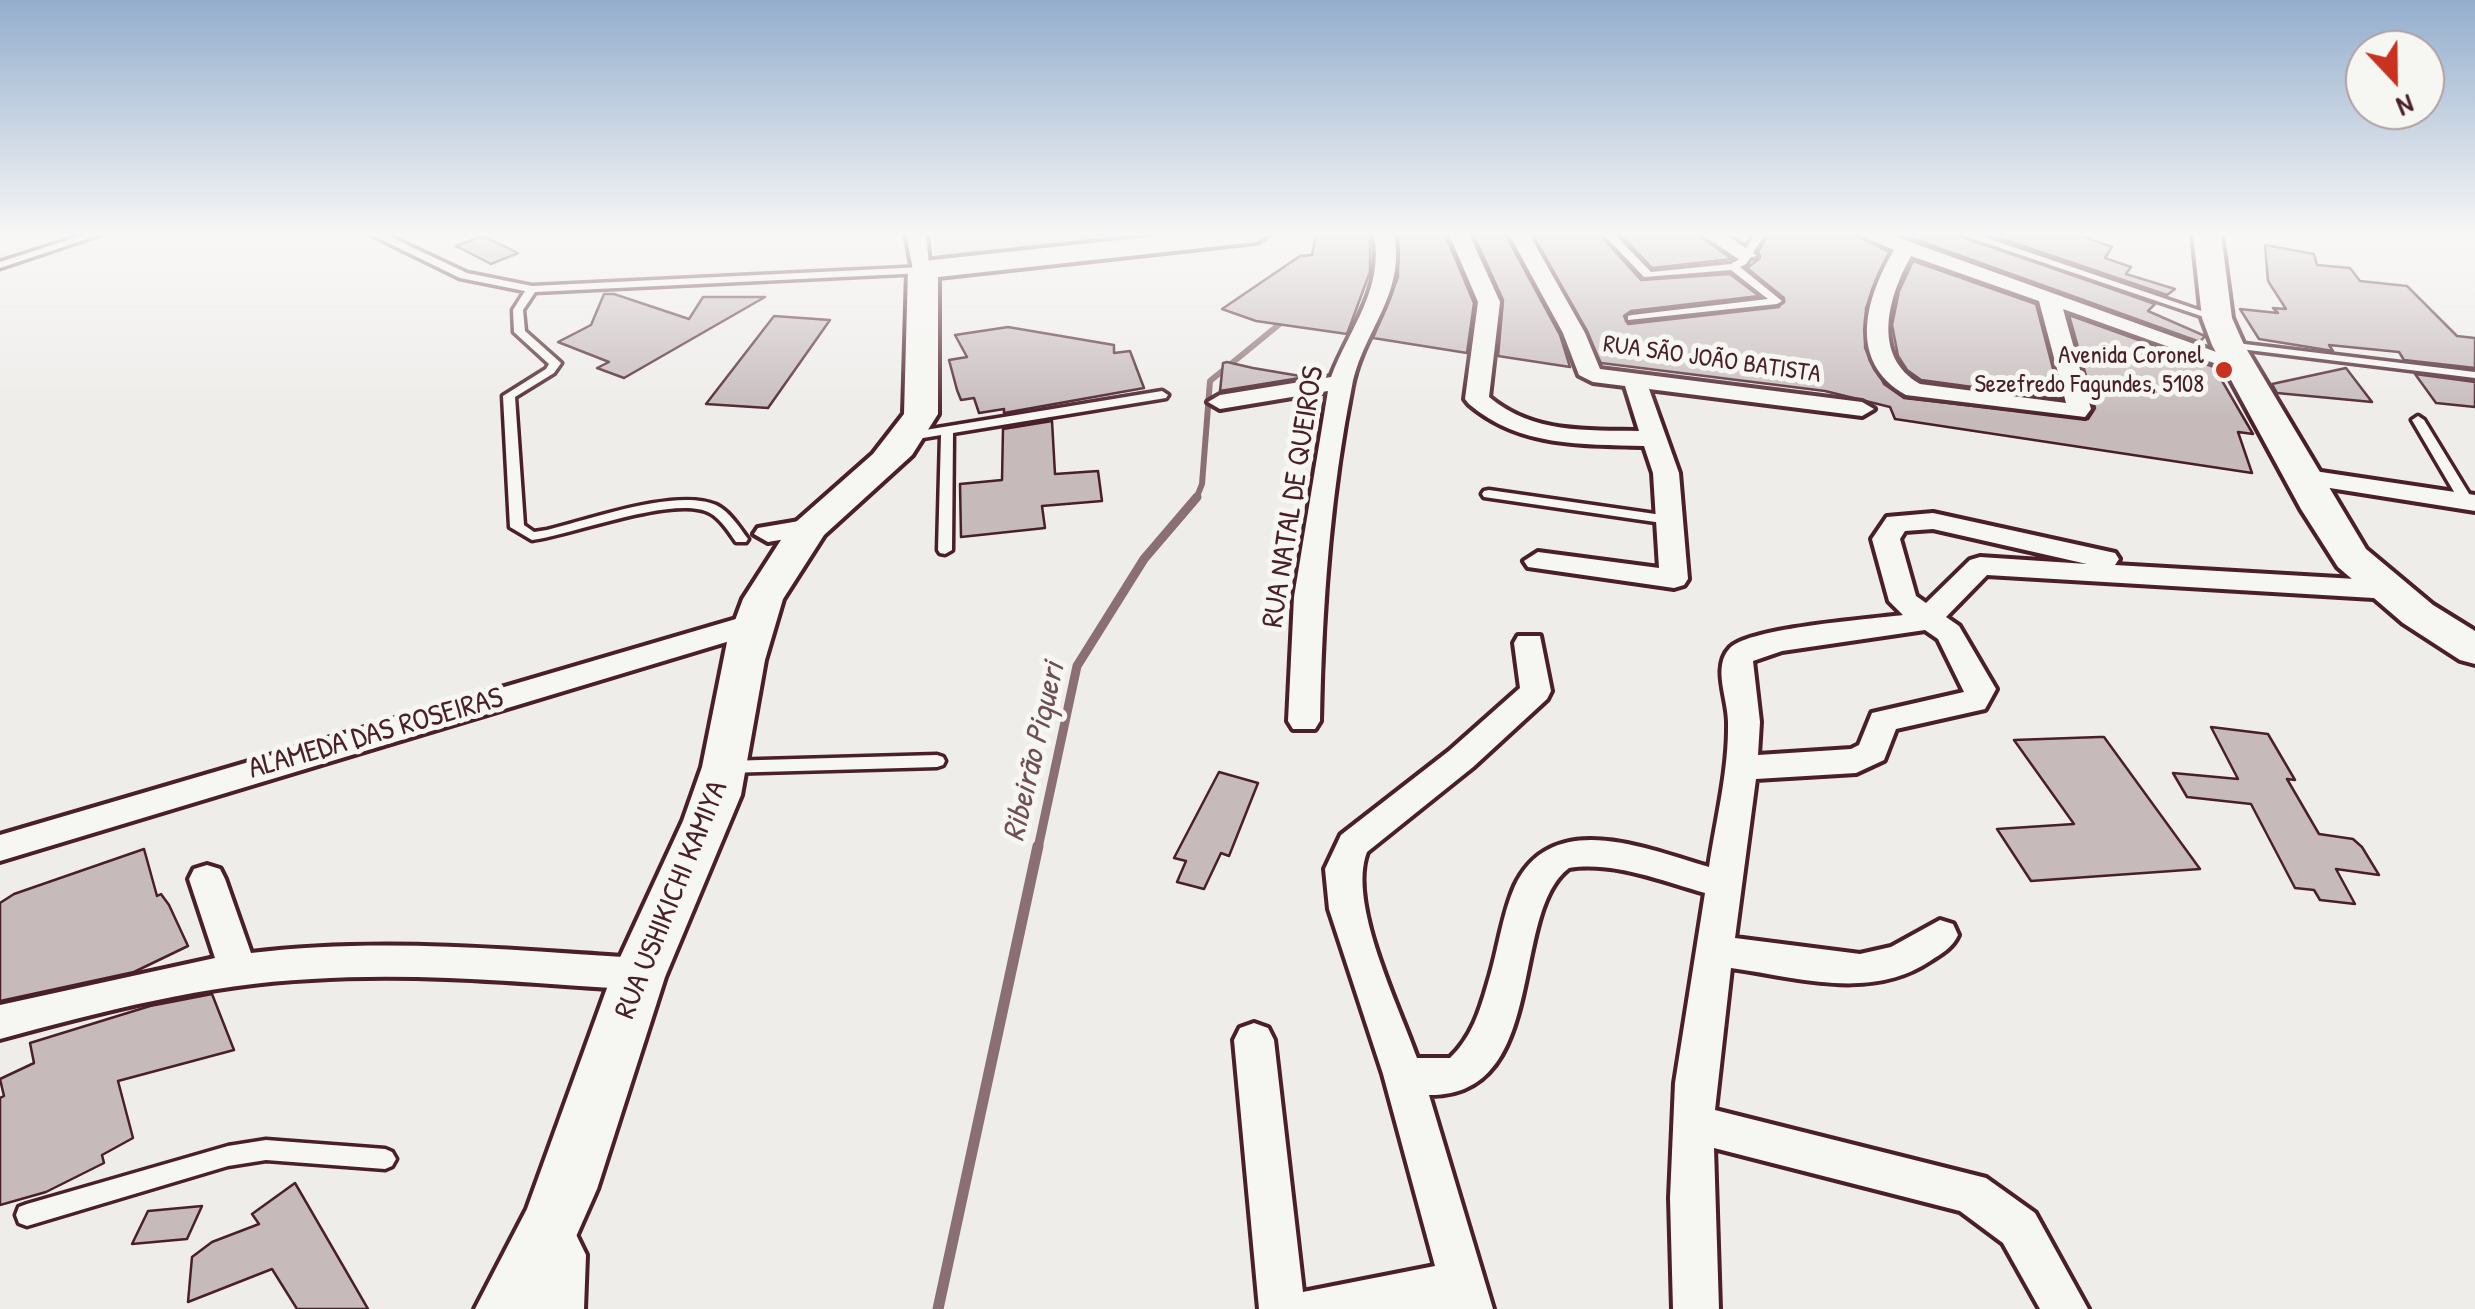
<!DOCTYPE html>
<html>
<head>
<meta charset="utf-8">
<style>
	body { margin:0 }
	#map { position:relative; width:2475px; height:1309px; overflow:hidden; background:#efedea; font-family:"Patrick Hand",sans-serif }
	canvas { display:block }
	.north { position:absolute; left:2345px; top:30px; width:100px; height:100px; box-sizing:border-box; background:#f6f6f2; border:2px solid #b1a0a2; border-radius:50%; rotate:158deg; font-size:28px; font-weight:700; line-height:40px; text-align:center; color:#4a1f2b }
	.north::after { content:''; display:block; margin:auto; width:35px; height:45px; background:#c8321e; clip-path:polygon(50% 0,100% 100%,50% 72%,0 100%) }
</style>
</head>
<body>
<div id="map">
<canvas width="2475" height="1309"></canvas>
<div class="north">N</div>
</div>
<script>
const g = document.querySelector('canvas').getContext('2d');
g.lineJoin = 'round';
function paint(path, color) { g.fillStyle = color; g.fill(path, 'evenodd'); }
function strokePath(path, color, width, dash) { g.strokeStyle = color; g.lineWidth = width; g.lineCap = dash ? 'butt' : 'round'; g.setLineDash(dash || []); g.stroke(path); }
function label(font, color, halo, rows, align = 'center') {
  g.font = font + ' "Patrick Hand",sans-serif'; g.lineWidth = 10; g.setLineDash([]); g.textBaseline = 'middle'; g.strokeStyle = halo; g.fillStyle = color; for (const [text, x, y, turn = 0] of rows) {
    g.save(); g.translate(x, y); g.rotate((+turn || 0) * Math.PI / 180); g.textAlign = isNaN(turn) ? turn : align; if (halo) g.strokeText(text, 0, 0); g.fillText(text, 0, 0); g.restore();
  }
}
paint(new Path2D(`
	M933,234h253l-245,24z`), '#e3dedc');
strokePath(new Path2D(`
	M1196,499l6,-15 8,-103 77,-63`), '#8a6f74', 6);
strokePath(new Path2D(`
	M1038,848l39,-182 67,-107 53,-62`), '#8a6f74', 9);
strokePath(new Path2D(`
	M938,1309l100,-463`), '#8a6f74', 11);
const building = new Path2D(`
	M1316,234h54v38l-23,62 -91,-13 -34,-12 78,-53 12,-1z
	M1398,234h47l29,69 -7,50 -94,-15 25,-61z
	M1473,234h32l55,101 10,32 -72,-11 5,-56z
	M1533,234h66l42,46 89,-6 29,22 -128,15 -7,5 4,8 151,-17 5,-9 -37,-30 13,-10 -2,-6 11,-18h85l35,18 -23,56 -1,40 19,36 20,14 184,21 7,-11 -26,-93 145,52 39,67 -15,-2 14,41 -357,-54 -5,-12 -65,-16 -224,-28z
	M1620,234h77l35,25 -80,9z
	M1900,234h55l200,70 -7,7 57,25 -5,6z
	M1988,234h89l35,13 -7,11 26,9 -5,7 49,15 -8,6z
	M483,236l35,17 -27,11 -35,-18z
	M2265,245l49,9 3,11 33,3 10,13 47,5 50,50 18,2v30l-71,-8 -5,-8 -70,-7 4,6 -74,-12 -19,-30 38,4 -5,-5 13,1 -18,-28z
	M1913,261l123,43 25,95 -140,-19 -14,-10 -9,-14 -6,-31 7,-34z
	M604,294h10l75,25 14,-22h62l-141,81 -27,-10 12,-6 -51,-20 33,-17z
	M774,316l56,4 -62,88 -62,-4z
	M1008,327l106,18v8l16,-2 14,37 -140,25v-4l-25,4 -5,-15 -13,2 -4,-10 -8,-30 18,-3 -12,-22z
	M1227,362l26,6 53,9 -86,14 3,-28z
	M2346,368l26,34 -95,-9 -5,-9z
	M2415,374l60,8v25l-39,-4z
	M1052,421l3,53 43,-3 4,30 -60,5 3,22 -84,9 -1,-53 42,-4 1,-51z
	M2211,727l57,7 27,46 -8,-1 32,55 34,5 9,8 17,28 -43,-6 19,35 -35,-4 -6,-10 -19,-2 -44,-84 -64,-7 -14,-24 65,6z
	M2099,737h5l96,132 -169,12 -34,-52 77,-5 -60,-84z
	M1219,772l39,11 -29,73 -8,-3 -17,36 -27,-7 9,-21 -12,-3z
	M144,849l13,47 4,-2 8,11 19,41 -54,26 -134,29v-98l14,-9z
	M212,994l22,56 -116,31 15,57 -31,17 2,8 -58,29 -46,13v-107l4,-2 -4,-17 34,-16 -4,-20 120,-37z
	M295,1183l73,126h-71l-25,-40 -84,33 4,-45 20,-15 47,-18 -7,-10z
	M202,1206l-15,33 -55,5 16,-33z`);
paint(building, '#c6babb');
strokePath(building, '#4a1f2b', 2.5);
const lane = new Path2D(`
	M86,234h16l-102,34v-6z
	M370,234h14l83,39 65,13 391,-19 5,3 -5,3 -388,19 -12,18 2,21 36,32 -7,10 -39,24 9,128 10,7 13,-2c42,-10 129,-42 169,-25 14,7 23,22 32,34l-2,3h-10c-7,-10 -15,-23 -26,-29 -34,-19 -138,22 -178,27l-22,-13 -7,-131 43,-27 3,-5 -35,-32 -1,-22 12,-19 -65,-13z
	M1603,234h11l37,38 80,-8 7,-4 17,-26h10l-19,30 -6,3 42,34 -5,3 -149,16v-4l4,-1 136,-16 -37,-29 -87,7z
	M1959,234h16l247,84 -9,2z
	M2228,342l247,30v6l-251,-31v-4z
	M1162,391l6,4 -2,3 -213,35 -1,117 -7,4 -5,-1 -2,-3 3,-115 -30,5 -6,-4 2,-3z
	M2418,416l6,4 50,82 -2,3 -5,1 -7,-4 -48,-82z
	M1489,490l180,26 7,4 -7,4 -185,-27 -2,-3 2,-3z
	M937,755l6,2 2,4 -2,4 -6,2 -211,6 -6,-2 -2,-4 2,-4 6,-2z
	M266,1140l119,9 7,3 4,7 -4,7 -7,3 -119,-9 -38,6 -201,60 -8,-3 -3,-8 3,-8 8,-3 201,-58z`);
const street = new Path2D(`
	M906,234h20l4,40h-14l-3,-4z
	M1374,234h20c12,61 -31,96 -42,152 -22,110 -30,223 -32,335l-5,8h-22l-5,-8 6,-124 34,-206 -108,18 -12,-7 12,-7 111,-18c19,-50 53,-87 43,-143z
	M1449,234h20l31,68 -11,95c44,37 97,33 150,34l-14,-45 -32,-4 -14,-7 -16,-42 -54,-99h20l56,99 15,36 262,33 12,7 -12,7 -213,-27 30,84 9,106 -4,6 -10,3 -146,-21 -4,-6 14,-9 121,16 -6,-95 -9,-27c-63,-2 -125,1 -175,-42l-4,-5 13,-97z
	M1701,234h24l32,22 -17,4z
	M1858,234h30l359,129 -11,7 -8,-2 -165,-59 28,100 -6,8 -179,-22c-59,-33 -41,-96 -12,-145zM1911,256l128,45 27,102 -146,-19c-49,-28 -32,-87 -9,-128z
	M2301,469l174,26v16l-183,-29 -4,-5z
	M1933,513l182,40 4,6 -4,6 275,16 14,9 -14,9 -403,-24 -41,42 13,9 37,63 -11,20 -89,20 -12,31 -28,13 -100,6 -21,159 125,16 31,-7 49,-27 13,4 5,11c-6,13 -16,18 -28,26 -60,40 -133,16 -199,7l-16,142 271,68 49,35 53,96h-48l-37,-66 -43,-32 -246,-63 5,161h-46l-3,-111 5,-115 30,-190c-43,-12 -91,-32 -136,-25 -61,45 -19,229 -140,227l64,214h-234l-25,-269 6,-12 14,-5 14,5 6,12 29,252 132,-26 -52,-192 -54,-165 -4,-40 16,-34 108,-84 71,-63 -6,-45 4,-7h22l11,55 -4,8 -74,68 -106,85c-20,51 32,154 50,206h33c22,-21 30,-47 38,-75 10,-31 14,-68 27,-97 37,-78 131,-37 194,-19 7,-47 20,-97 19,-145 0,-24 -16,-55 2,-74 19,-20 141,-29 173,-33l-14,-14 -17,-62 15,-22zM1933,529l154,35 -107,-7 -10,3 -44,43 -10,-7 -16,-57 5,-8zM1925,630l13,9 26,53 -92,21 -13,32 -8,4 -93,6 2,-33 -7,-61 29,-10z
	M811,519l13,8 -3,6 -53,9 -14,-8 4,-6z
	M753,614l10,3 5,7 -5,7 -763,230v-26z
	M207,865l13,4 5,10 26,74c129,-16 259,-3 388,5l13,5 6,11 -6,11 -13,5c-109,-7 -218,-18 -327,-11 -105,5 -209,32 -312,60v-34l215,-47 -26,-79 5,-10z
	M550,1207l16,7 20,41 -2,54h-46l4,-51 -14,-29 6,-15z`);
const secondary = new Path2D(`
	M1175,234h95l-14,8 -318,35v137l-26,41 -88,80 -41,64 -18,61 -24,135 -76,182 -68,212 -53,120h-69l52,-100 84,-232 72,-156 19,-54 25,-125 16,-43 45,-70 85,-75 31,-40 4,-144 15,-9z
	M2193,234h28l11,84 12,27 122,204 67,56 42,26v33l-15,-4 -57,-37 -65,-56 -37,-58 -89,-164 -10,-27z`);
strokePath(lane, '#4a1f2b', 7);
strokePath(street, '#4a1f2b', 8);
strokePath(secondary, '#4a1f2b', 8);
paint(lane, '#f6f6f2');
paint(street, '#f6f6f2');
paint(secondary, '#f6f6f2');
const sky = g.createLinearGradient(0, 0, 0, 418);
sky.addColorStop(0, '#93aecd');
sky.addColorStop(0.56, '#f8f7f6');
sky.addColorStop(1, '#f8f7f600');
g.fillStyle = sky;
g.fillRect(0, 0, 2475, 418);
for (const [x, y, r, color] of [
	[2224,370,10,"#c8321e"]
]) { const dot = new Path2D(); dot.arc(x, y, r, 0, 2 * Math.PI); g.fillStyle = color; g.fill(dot); strokePath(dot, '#f6f6f2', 4); }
label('25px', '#4a1f2b', '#f6f6f2', [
	["Avenida Coronel",2204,356],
	["Sezefredo Fagundes, 5108",2204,385]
], 'right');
label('25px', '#4a1f2b', '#f6f6f2', [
	["RUA SÃO JOÃO BATISTA",1712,360,8]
]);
label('30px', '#4a1f2b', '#f6f6f2', [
	["RUA NATAL DE QUEIROS",1294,497,-81],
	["ALAMEDA DAS ROSEIRAS",376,734,-16],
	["RUA USHIKICHI KAMIYA",672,900,-68]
]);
label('italic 32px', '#6f4e56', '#f6f6f2', [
	["Ribeirão Piqueri",1035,752,-77]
]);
</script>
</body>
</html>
